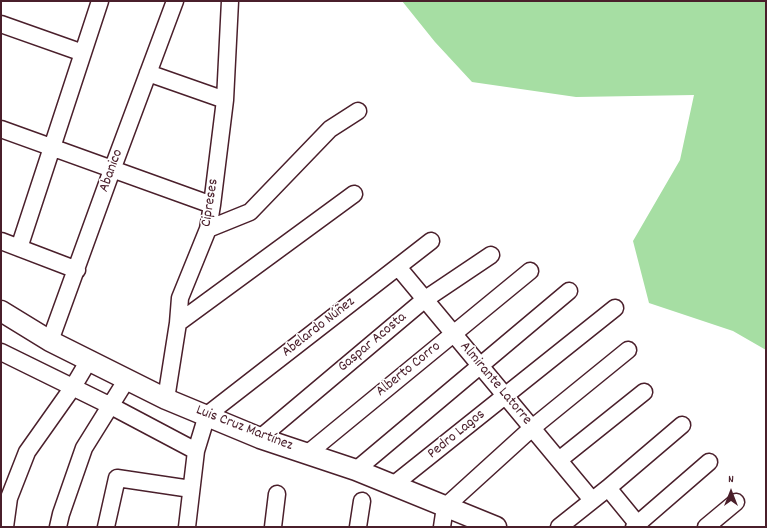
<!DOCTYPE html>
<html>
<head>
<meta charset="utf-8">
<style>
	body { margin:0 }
	#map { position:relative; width:767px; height:528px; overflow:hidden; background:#fff; font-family:Dekko,sans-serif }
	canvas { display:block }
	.frame { position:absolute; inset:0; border:2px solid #4a1f2b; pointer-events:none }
	.north { position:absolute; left:711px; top:472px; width:40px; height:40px; -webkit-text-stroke:3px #fff; paint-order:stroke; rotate:0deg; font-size:11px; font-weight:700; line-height:16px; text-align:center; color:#4a1f2b }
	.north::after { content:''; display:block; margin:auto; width:14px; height:18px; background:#4a1f2b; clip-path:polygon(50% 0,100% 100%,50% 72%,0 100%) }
</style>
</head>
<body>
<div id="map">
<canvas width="767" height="528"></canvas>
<div class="frame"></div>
<div class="north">N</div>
</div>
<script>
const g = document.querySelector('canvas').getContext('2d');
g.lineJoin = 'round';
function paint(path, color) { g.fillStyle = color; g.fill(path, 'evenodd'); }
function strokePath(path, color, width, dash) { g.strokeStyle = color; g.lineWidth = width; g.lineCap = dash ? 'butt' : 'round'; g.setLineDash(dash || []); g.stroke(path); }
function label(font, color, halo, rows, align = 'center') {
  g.font = font + ' Dekko,sans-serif'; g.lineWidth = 3; g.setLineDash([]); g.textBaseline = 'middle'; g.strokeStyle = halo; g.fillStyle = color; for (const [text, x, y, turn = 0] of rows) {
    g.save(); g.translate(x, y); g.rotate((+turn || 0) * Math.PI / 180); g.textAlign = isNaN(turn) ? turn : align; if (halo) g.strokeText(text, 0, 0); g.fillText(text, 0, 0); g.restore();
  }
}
paint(new Path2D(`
	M402,1h364v349l-33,-19 -84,-28 -16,-62 47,-81 14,-65 -118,2 -104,-15 -37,-40z`), '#a6dea3');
const minor = new Path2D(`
	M1,24l82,29
	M148,73l77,27
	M1,129l211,76
	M208,229l42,-17 80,-83 28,-18
	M1,241l76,29
	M19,248l81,-247
	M398,267l194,233
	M178,323l176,-129
	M50,341l62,-171 63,-169
	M1,352l110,54 85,45
	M166,399l12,-76 2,-25 28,-69 4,-24 13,-105 5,-99
	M260,438l164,-138 67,-45
	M307,454l223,-183
	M559,460l85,-68
	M356,470l213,-179
	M392,486l223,-178
	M608,488l32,39
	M5,527l4,-29 18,-46 46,-65 16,-27
	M58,527l3,-13 23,-66 43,-69
	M106,527l11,-49 74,11
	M187,527l9,-76 11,-36 224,-174
	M273,527l4,-33
	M358,527l4,-26
	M442,527l3,-20 87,-79 96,-78
	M559,527l49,-39 74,-63
	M634,527l75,-65
	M706,527l30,-25`);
const tertiary = new Path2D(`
	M1,311l49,30 116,58 94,39 96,32 140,57`);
strokePath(minor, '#4a1f2b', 19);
strokePath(tertiary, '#4a1f2b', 23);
strokePath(minor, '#fff', 16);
strokePath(tertiary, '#fff', 20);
label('15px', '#4a1f2b', '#fff', [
	["Abanico",112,171,-70],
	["Cipreses",211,203,-81],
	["Abelardo Núñez",319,328,-38],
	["Gaspar Acosta",373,343,-40],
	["Alberto Corro",409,370,-39],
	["Almirante Latorre",495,384,50],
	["Luis Cruz Martínez",244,429,21],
	["Pedro Lagos",457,435,-39]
]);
</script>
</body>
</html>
